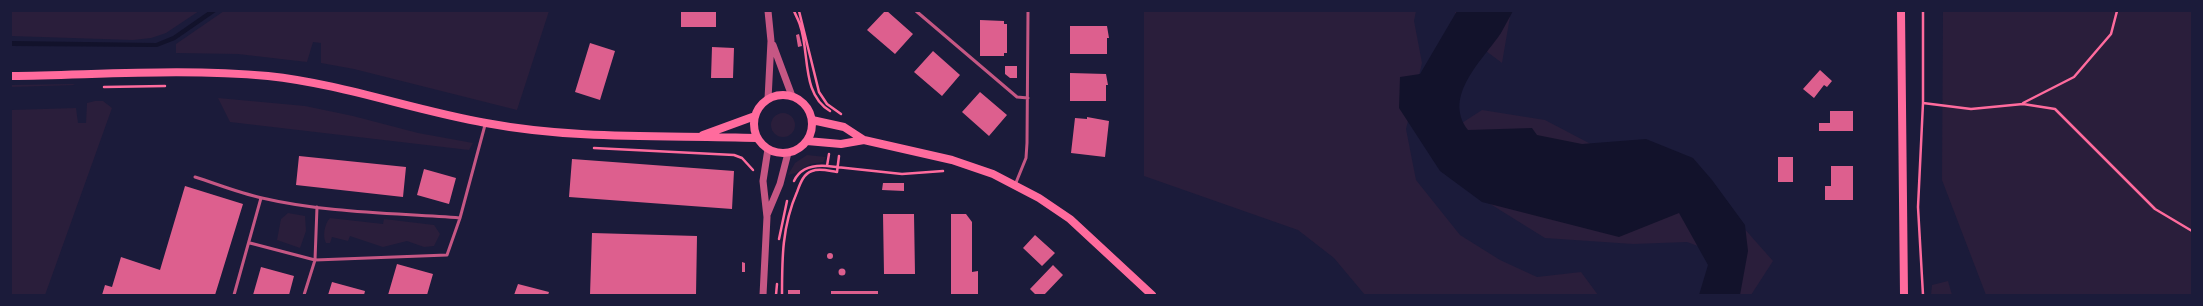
<!DOCTYPE html>
<html>
<head>
<meta charset="utf-8">
<style>
	body { margin:0 }
	#map { position:relative; width:2203px; height:306px; overflow:hidden; background:#1b1b3a; font-family:Roboto,sans-serif }
	canvas { display:block }
	.frame { position:absolute; inset:0; border:12px solid #1b1b3a; pointer-events:none }
</style>
</head>
<body>
<div id="map">
<canvas width="2203" height="306"></canvas>
<div class="frame"></div>
</div>
<script>
const g = document.querySelector('canvas').getContext('2d');
g.lineJoin = 'round';
function paint(path, color) { g.fillStyle = color; g.fill(path, 'evenodd'); }
function strokePath(path, color, width, dash) { g.strokeStyle = color; g.lineWidth = width; g.lineCap = dash ? 'butt' : 'round'; g.setLineDash(dash || []); g.stroke(path); }
paint(new Path2D(`
	M11,11h188l-33,22 -15,5 -18,2 -122,-4z
	M224,11h325l-32,99 -163,-41 -33,-6v-20l-8,-1 -6,20 -69,-8 -62,-1v-9z
	M1144,11h272l-2,10 8,42 -16,66 10,51 44,55 40,25 37,17 44,-5 17,23h-233l-31,-37 -36,-28 -154,-54z
	M1454,11h57l-9,52 -24,-18z
	M1943,11h249v284h-206l-44,-115z
	M73,84l2,1 -64,2v-2z
	M218,98l87,8 48,10 65,17 55,10 -4,7 -239,-28z
	M95,101h8l9,7 -67,187h-34v-185l65,-2 2,15h8l1,-20z
	M1482,110l63,10 101,53 43,-7 84,95 -22,34h-32l19,-34 -51,-19 -54,2 -88,-6 -66,-41 -31,-65z
	M771 125a12 12 0 1 1 24 0a12 12 0 1 1-24 0Z
	M807,155l19,2 -3,5 -13,2 -14,9 -8,2 7,-12z
	M288,213l17,3 1,15 -6,17 -23,-8 4,-21z
	M330,218l53,6 1,-5 50,6 6,9 -6,12 -10,1 -17,-6 -24,6 -33,-11 -2,5 -16,-4 -2,6h-4c-4,-7 -1,-20 4,-25z
	M1948,281l4,14h-21l1,-10z`), '#2a1e3b');
paint(new Path2D(`
	M209,11h8l-42,29 -18,7 -146,-1v-5l145,2 17,-7z
	M1457,11h56c-4,7 -8,15 -12,22 -18,27 -59,63 -33,97l64,-2 5,7 45,9 64,-5 47,19 19,22 33,45 3,26 -8,44h-41l9,-30 -29,-52 -60,24 -137,-35 -42,-31 -41,-63 1,-31 20,-3z`), '#12122b');
paint(new Path2D(`
	M681,11h35v16h-35z
	M885,11h2l26,23 -18,20 -28,-24z
	M980,20l24,1v3h3v29h-3v3h-24z
	M1070,26h37l2,12h-2v16h-37z
	M799,34l3,12 -4,1 -2,-12z
	M590,43l25,8 -15,49 -25,-8z
	M712,47l22,1 -1,30h-22z
	M933,51l27,24 -18,21 -28,-24z
	M1005,66h12v12h-7l-5,-4z
	M1820,70l12,11 -5,6 -3,-2 -10,13 -11,-9z
	M1070,73l36,1 2,11h-2v16h-36z
	M980,92l27,23 -18,21 -27,-24z
	M1830,111h23v20h-34v-8h11z
	M1087,117l22,4 -4,36 -34,-4 4,-35 12,1z
	M299,156l107,11 -3,30 -107,-12z
	M1778,157h15v25h-15z
	M572,159l162,12 -2,38 -163,-12z
	M1831,166h22v34h-28v-14h6z
	M424,169l32,9 -7,26 -32,-9z
	M883,183h21v8l-22,-1z
	M185,186l58,18 -28,91h-113l3,-10 7,2 9,-30 39,13z
	M883,214h31l1,60h-31z
	M951,214h15l6,8v50l6,-1v24h-27z
	M592,233l105,3 -1,59h-106z
	M1035,235l20,18 -13,13 -19,-18z
	M827 256a3 3 0 1 1 6 0a3 3 0 1 1-6 0Z
	M742,262l3,1v9h-3z
	M397,264l36,10 -6,21h-39z
	M1053,265l10,10 -19,20h-8l-6,-6z
	M261,267l33,9 -5,19h-36z
	M838.5 272a3.5 3.5 0 1 1 7 0a3.5 3.5 0 1 1-7 0Z
	M332,282l33,9 -1,4h-36z
	M518,284l31,8 -1,3h-34z
	M788,290h12v5h-12z
	M831,291h47v4h-47z`), '#dd5f8e');
strokePath(new Path2D(`
	M794,11c2,5 5,10 6,14 10,28 1,69 30,86
	M799,11l20,81 8,12 14,10
	M1923,11v92l-5,104 5,88
	M104,87l61,-1
	M1923,103l48,6 52,-5 32,5 100,100 37,22
	M2023,103l51,-26 37,-43 6,-23
	M594,148l140,7 8,3 11,12
	M827,166l75,8 41,-3
	M794,181c6,-13 20,-16 33,-15l2,-12
	M779,239l8,-38
	M776,295l1,-11
	M782,295c0,-36 0,-69 15,-103 3,-8 6,-18 15,-21 8,-3 17,0 25,1l2,-16`), '#ff6b9d', 2.5);
strokePath(new Path2D(`
	M916,11l101,86 11,1
	M195,177c22,7 44,16 67,21 64,15 132,15 198,20l25,-93
	M1015,185l11,-27 1,-15 1,-132
	M250,243l65,17 132,-5 13,-37
	M234,295l27,-97
	M304,295l11,-35 2,-53`), '#c65784', 3);
strokePath(new Path2D(`
	M768,11l3,30 -3,58
	M773,45l19,51
	M767,215l13,-31 8,-31
	M763,295l4,-78 -4,-36 5,-32`), '#c65784', 7);
strokePath(new Path2D(`
	M1901,11l3,284
	M11,76c85,-1 172,-8 257,0 75,8 144,34 218,47 90,17 180,12 271,15
	M754 124a29 29 0 1 1 58 0a29 29 0 1 1-58 0Z
	M812,120l32,7 20,13
	M703,135l52,-19
	M807,141l34,3 23,-4 88,20 41,14 46,24 31,21 82,76`), '#ff6b9d', 8);
</script>
</body>
</html>
